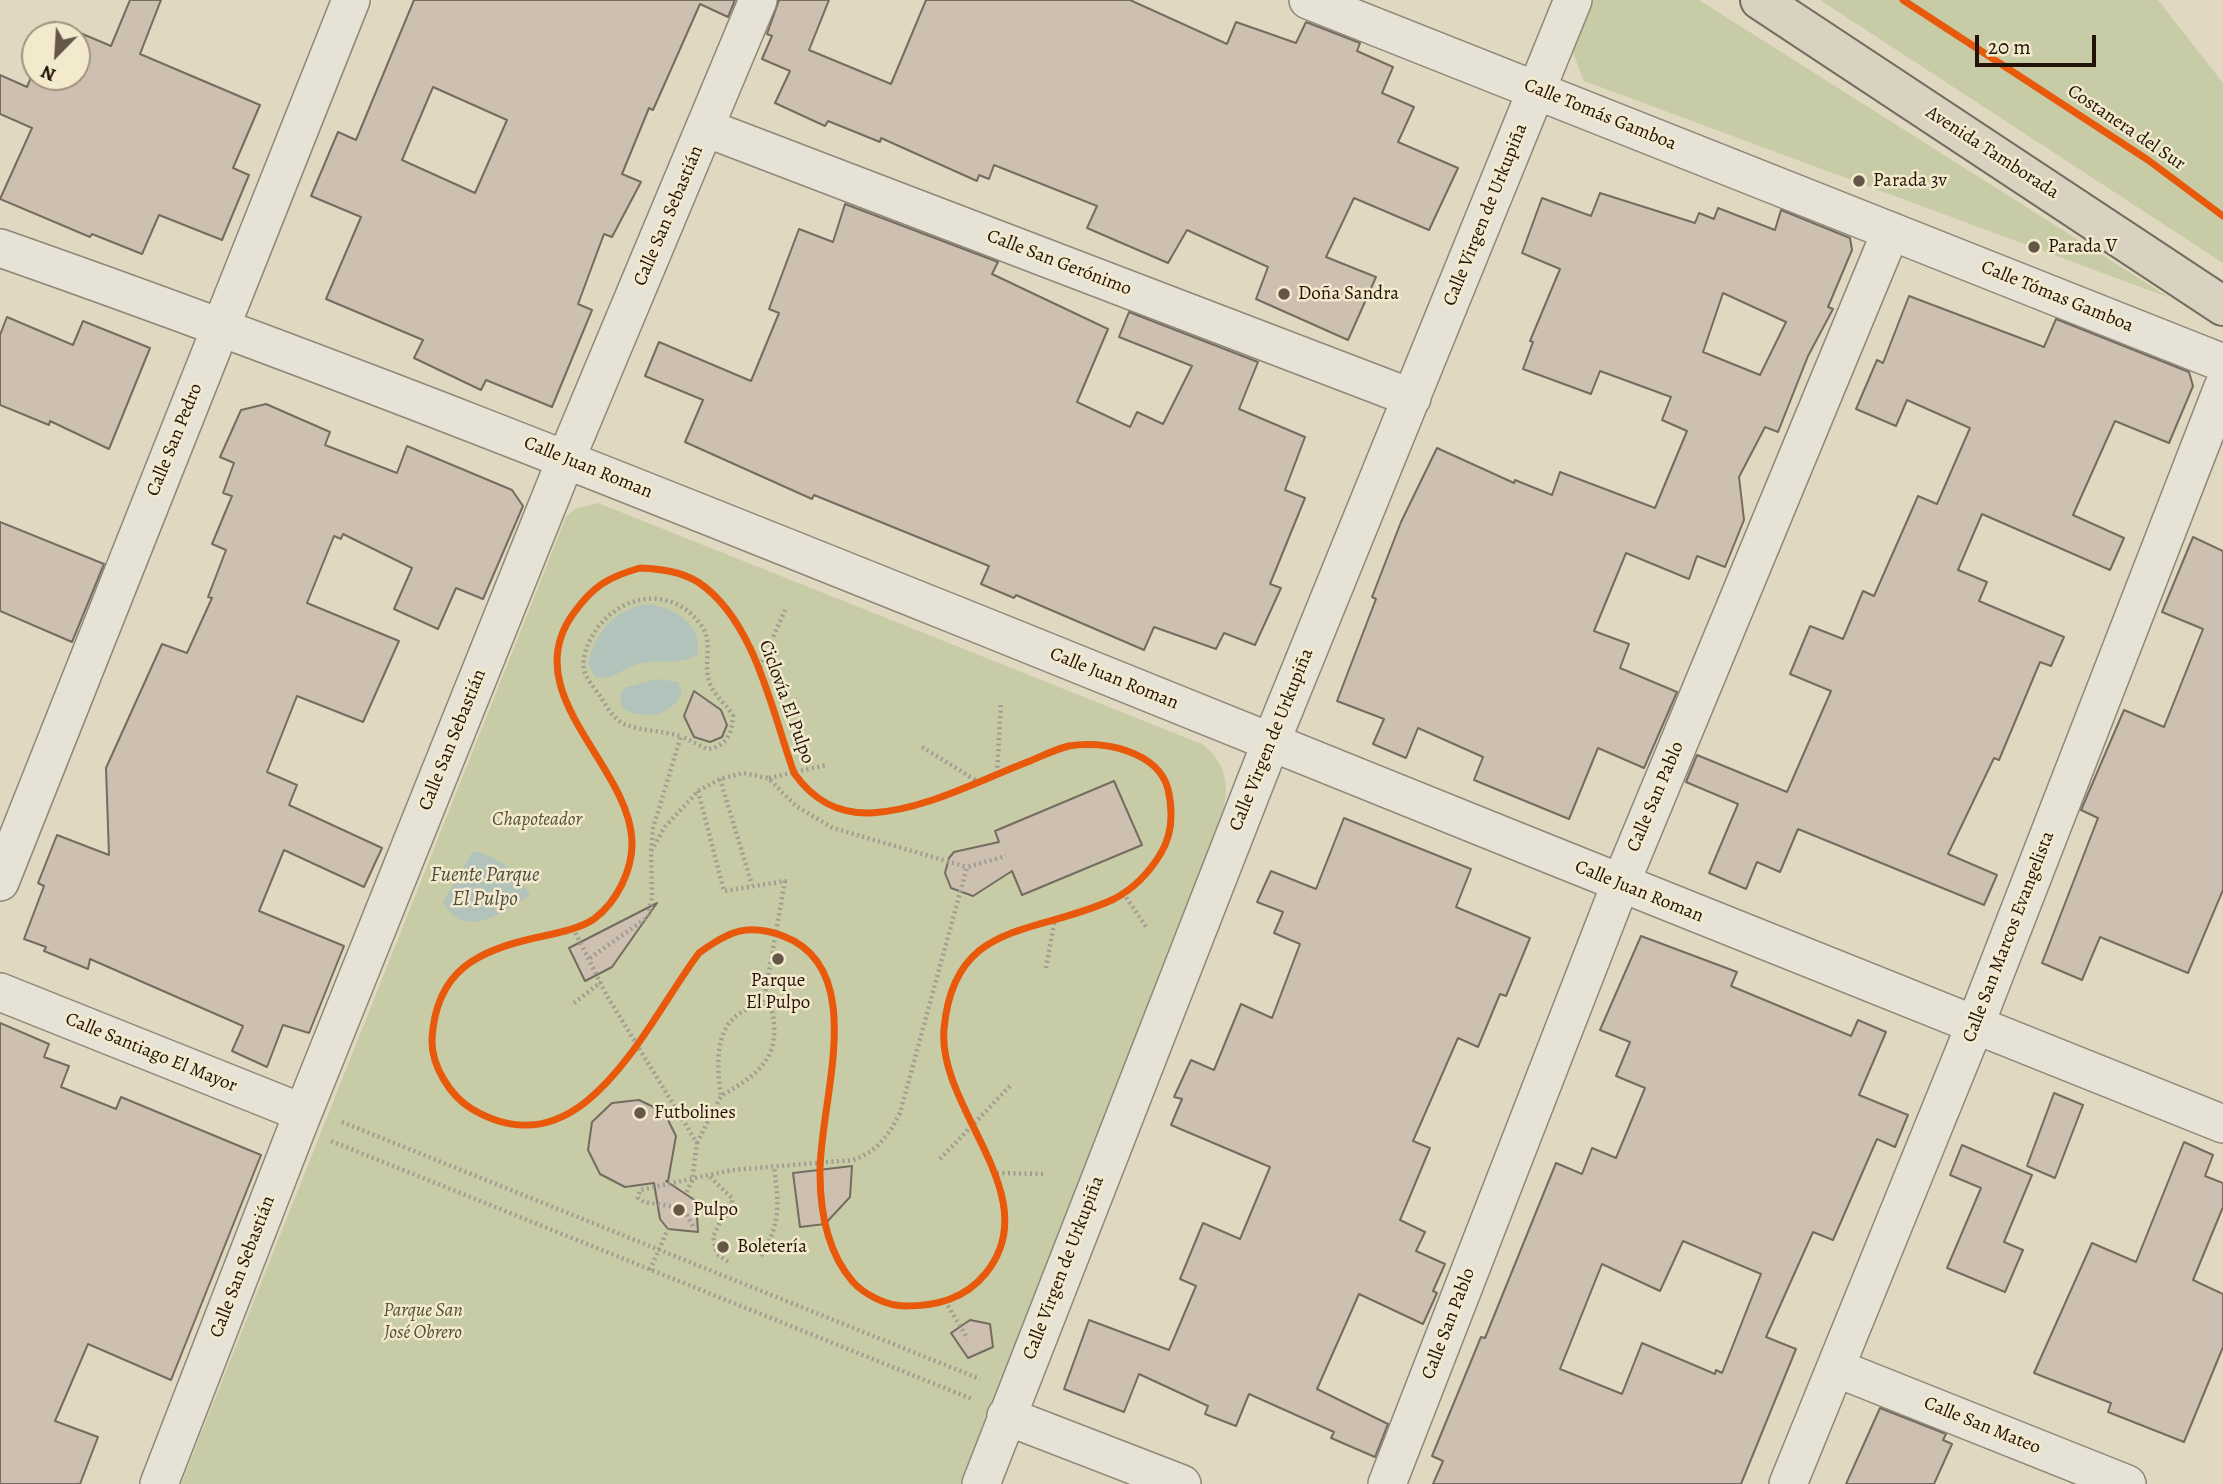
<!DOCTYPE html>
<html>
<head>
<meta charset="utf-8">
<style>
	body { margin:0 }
	#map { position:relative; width:2223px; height:1484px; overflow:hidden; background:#e0d8c0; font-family:Alegreya,serif }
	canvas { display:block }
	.north { position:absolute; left:21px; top:21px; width:70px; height:70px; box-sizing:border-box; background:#f3eace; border:2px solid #a0947e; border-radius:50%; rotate:204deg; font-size:19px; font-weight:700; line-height:28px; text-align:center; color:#231207 }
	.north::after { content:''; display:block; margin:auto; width:24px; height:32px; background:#655748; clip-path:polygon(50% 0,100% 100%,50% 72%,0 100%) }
	.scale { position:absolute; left:1975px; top:35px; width:121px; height:32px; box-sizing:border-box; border:4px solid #231207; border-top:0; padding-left:9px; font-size:21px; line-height:24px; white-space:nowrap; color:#231207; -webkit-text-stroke:5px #f3eace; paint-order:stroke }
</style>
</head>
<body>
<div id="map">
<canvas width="2223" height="1484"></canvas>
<div class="north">N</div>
<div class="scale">20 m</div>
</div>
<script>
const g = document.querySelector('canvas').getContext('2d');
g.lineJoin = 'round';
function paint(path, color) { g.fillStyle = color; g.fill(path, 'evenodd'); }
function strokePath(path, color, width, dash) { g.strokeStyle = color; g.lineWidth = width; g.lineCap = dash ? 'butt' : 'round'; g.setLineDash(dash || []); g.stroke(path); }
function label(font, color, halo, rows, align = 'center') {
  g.font = font + ' Alegreya,serif'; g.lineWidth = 5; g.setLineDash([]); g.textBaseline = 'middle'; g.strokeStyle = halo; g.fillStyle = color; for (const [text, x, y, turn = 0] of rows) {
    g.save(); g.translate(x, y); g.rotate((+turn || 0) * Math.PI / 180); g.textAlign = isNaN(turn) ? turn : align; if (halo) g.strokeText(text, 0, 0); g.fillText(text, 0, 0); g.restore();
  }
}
paint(new Path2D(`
	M1594,0h105l471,298 -586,-217 -13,-33z
	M1820,0h338l65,83v180z
	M598,503l606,242c21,20 25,35 20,63l-261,676h-782l385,-967 9,-8z`), '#c7cca6');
paint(new Path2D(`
	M645,604c26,2 60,20 52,51 -18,11 -35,4 -55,8 -18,3 -27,18 -47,14l-7,-14c9,-32 23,-50 57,-59z
	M657,679l21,3 4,12c-13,23 -36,26 -59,15l-3,-14 4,-7z
	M473,851c28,6 42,22 57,44 -27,17 -67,47 -87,7z`), '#b1c3ba');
const building = new Path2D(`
	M130,0h31l-21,54 120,51 -27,63 16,7 -27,65 -63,-25 -17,39 -50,-20 -2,3 -90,-38 32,-71 -32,-14v-39l27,12 8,-19v9h42v-42h-28l5,-13 57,24z
	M414,0h321l-7,17 -28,-13 -47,106 -4,-2 -27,66 19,8 -29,55 -8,-3 -26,70 14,6 -40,97 -66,-27 -5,10 -67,-32 9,-18 -97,-41 35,-82 -50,-21 27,-64 18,8zM433,87l74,33 -32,73 -73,-33z
	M779,0h50l-20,50 82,34 35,-84h204l97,44 9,-22 60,21 10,-21 54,21 -3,8 36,16 -11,26 32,14 -16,35 60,26 -29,62 -75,-32 -28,59 50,20 -28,63 -92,-41 12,-32 -81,-37 -19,33 -81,-35 10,-22 -103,-41 -5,14 -10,-4 -2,6 -96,-43 -1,4 -52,-21 -3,5 -50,-23 15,-32 -28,-12 10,-23 -5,-2z
	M1600,193l95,30 4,-10 15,6 4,-11 57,22 6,-20 69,28 2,12 -24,57 5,2 -25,47 -30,76 -13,-5 -26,50 5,43 -19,47 -28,-11 -8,23 -63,-26 -32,78 35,13 -9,24 57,24 -33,76 -46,-20 -29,71 -95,-39 9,-23 -65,-29 -12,30 -33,-14 11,-25 -47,-18 39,-102 -4,-2 29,-75 36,-74 77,35 1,-3 37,15 8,-23 95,36 32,-77 -25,-11 9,-23 -71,-26 -9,23 -68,-25 10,-27 -3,-1 30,-72 -38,-16 20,-55 49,18zM1723,293l63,29 -26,53 -57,-23z
	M845,204l153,58 -6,12 116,55 -31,73 53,25 7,-15 26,12 29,-58 -73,-29 10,-25 129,50 -19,47 66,28 -20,53 20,8 -35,86 11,4 -26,57 -31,-12 -8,16 -62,-22 -10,23 -128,-55 -2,3 -33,-14 8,-18 -175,-71 -2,4 -127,-57 18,-42 -58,-24 14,-34 92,39 28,-68 -10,-4 30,-80 34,13z
	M1909,296l135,51 12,-28 133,53 4,14 -24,57 -54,-22 -42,94 51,23 -14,32 -128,-56 -24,56 29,12 -8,19 85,36 -13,29 -11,-4 -41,98 -5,-2 -46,96 49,21 -13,30 -186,-76 -18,43 -23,-10 -11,27 -37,-16 29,-69 -52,-22 11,-27 90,37 44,-101 -41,-17 20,-48 33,13 20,-48 11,5 44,-100 19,8 33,-76 -63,-28 -11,26 -40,-17 21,-49 6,3z
	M7,317l66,28 10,-24 67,27 -41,101 -59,-28 -1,4 -49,-20v-70z
	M266,404l64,28 -5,13 72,28 10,-27 105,44 11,16 -40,93 -27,-11 -18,41 -44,-20 18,-41 -69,-34 -2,5 -7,-3 -27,67 92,38 -36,81 -66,-26 -30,76 30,13 -8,20 93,43 -18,39 -80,-37 -25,61 85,35 -35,87 -26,-8 -16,42 -35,-16 11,-25 -153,-67 -2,10 -44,-18 2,-4 -22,-8 20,-53 -6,-3 19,-48 52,20 -3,-87 56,-124 25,9 25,-55 -4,-1 18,-47 -14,-6 20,-48 -9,-3 11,-30 -14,-6 21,-47z
	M0,522l104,42 -32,78 -72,-31z
	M2193,537l30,14v339l-35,83 -88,-36 -18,43 -40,-17 56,-145 -17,-8 43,-100 40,17 39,-98 -41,-17z
	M694,691l27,19 6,15 -5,12 -12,5 -16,-5 -10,-21z
	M1114,781l28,64 -120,50 -10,-24 -39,25 -22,-8 -6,-15 4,-15 5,-6 45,-10 -4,-11z
	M1344,818l127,51 -15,38 74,31 -24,58 -6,-2 -22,53 -20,-9 -45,103 17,7 -30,72 25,12 -9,19 29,13 -12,27 4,2 -14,31 -64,-30 -42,95 71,35 -13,33 -44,-19 3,-6 -85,-38 -13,32 -31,-12 3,-8 -69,-32 -15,38 -60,-23 25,-69 80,30 27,-64 -16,-7 23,-56 37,16 30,-72 -99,-42 11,-26 -8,-2 17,-37 23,10 27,-66 31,14 28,-74 -26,-11 9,-21 -26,-10 14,-31 45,18z
	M657,903l-45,64 -27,14 -16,-33z
	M1641,936l96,36 -6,14 120,50 7,-16 28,12 -27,63 49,20 -13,32 -18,-8 -44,101 -20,-8 -47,105 30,12 -55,135h-308l10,-23 -11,-5 49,-119 4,1 71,-175 26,11 10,-26 24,10 29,-70 -29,-12 14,-34 -30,-12zM1683,1241l78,33 -39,99 -6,-3 -1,4 -73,-31 -20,51 -62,-25 42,-105 58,27z
	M0,1023l49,21 -5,13 25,9 -8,21 55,22 5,-12 140,58 -90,225 -83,-36 -33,77 43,16 -18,47h-80z
	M2054,1093l29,12 -28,73 -28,-12z
	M639,1100l25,12 12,24 -8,45h-2l30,20 2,31 -30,-3 -8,-10 -6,-36 -29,4 -25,-13 -12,-24 4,-28 20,-19z
	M2184,1142l29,13 -8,21 18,7v24l-30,73 30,14v53l-39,95 -76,-30 3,-9 -77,-30 58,-130 44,19z
	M1962,1145l70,30 -28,67 19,8 -18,42 -58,-24 34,-80 -31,-13z
	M852,1166l-2,31 -25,27 -25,3 -7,-54z
	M970,1320l20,4 3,23 -25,11 -17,-25z
	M1880,1408l66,26 -3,6 9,4 -18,40h-88z`);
paint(building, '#cec0b0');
strokePath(building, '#736c5f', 2);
const street = new Path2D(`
	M1308,0l915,363
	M706,128l706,270
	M0,248c340,119 674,254 1008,388 405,163 809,327 1215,488
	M0,882l351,-882
	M0,992l303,121
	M1836,1368l291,116
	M1006,1416l176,68
	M159,1484l138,-356 269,-669 192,-459
	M981,1484l290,-742 302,-742
	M1387,1484l233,-599 271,-654
	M1788,1484l187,-459 248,-638`);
const primary = new Path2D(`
	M1760,0l463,306`);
strokePath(street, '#8e8778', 40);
strokePath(primary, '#736c5f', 42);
strokePath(new Path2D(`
	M758,672l27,-62
	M922,747l55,34
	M997,773l4,-70
	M769,778l58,-13
	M720,779l32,106
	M698,791l26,100 61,-10 -22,124
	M651,851l2,-23 28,-92c-18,-5 -40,-5 -57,-12 -11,-6 -18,-18 -24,-28 -5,-7 -12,-15 -15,-23 -3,-8 -1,-18 2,-26 18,-48 80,-69 114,-22 14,19 0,40 10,61 5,11 16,19 22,30 -1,18 -7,31 -26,33l-26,-13
	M1123,893l24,35
	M573,928l34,68 90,147 -5,38 -6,12
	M590,958l58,-41 4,-20 -1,-46 14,-24 33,-36 22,-12 23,-6 25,5 28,28 37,22 134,39
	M1046,968l9,-50
	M574,1003l27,-21
	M763,1005l9,6c10,46 -13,63 -51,85 -6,-40 -6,-84 42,-91z
	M342,1122l638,257
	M331,1141l641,258
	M697,1143l24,-47
	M940,1159l72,-75
	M997,1173l48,1
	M710,1177l22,21v11l-12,13 -7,15 4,17 14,10
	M693,1226l-10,-18 -39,-6 -6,-4 2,-8 92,-20 121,-10c25,-9 35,-24 47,-47l67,-246 39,-11
	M761,1256c20,-33 18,-52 13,-89
	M650,1270l18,-41
	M945,1301l23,38`), '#a09c91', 4.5, [2, 3.5]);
strokePath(street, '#e6e2d6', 37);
strokePath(primary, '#dad2c1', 38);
strokePath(new Path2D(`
	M1903,0l245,160 75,56
	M640,568c20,1 40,3 58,14 57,38 74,130 96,191 19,27 43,41 77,40 54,-3 109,-33 159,-52 12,-5 26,-12 39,-15 33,-6 89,5 99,43 5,22 5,44 -7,64 -12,20 -26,35 -47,46 -78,37 -160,19 -170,130 -7,80 104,167 42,244 -21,26 -49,33 -81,33 -18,0 -40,-11 -52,-24 -26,-30 -33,-70 -33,-109 -1,-70 51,-204 -37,-237 -36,-13 -54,-5 -84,17 -53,70 -116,222 -227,156 -22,-13 -41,-44 -40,-70 4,-69 46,-89 107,-102 18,-4 40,-8 55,-18 23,-17 39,-50 38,-78 -3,-77 -116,-147 -59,-227 20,-28 35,-37 67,-46z`), '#e8590c', 7);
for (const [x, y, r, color] of [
	[1859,181,7,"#655748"],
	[2034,247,7,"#655748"],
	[1284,294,7,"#655748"],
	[778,959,7,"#655748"],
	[640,1113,7,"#655748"],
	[679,1210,7,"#655748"],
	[723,1247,7,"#655748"]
]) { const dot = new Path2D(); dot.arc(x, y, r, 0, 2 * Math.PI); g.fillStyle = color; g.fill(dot); strokePath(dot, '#f3eace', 2.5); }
label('19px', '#231207', '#f3eace', [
	["Calle Tomás Gamboa",1600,115,22],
	["Costanera del Sur",2126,128,34],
	["Avenida Tamborada",1992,153,33],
	["Calle Virgen de Urkupiña",1486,215,-68],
	["Calle San Sebastián",669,216,-67],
	["Calle San Gerónimo",1059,263,21],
	["Calle Tómas Gamboa",2057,297,22],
	["Calle San Pedro",175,440,-68],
	["Calle Juan Roman",588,468,22],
	["Calle Juan Roman",1114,679,22],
	["Ciclovía El Pulpo",786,702,70],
	["Calle San Sebastián",453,740,-68],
	["Calle Virgen de Urkupiña",1272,740,-68],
	["Calle San Pablo",1656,797,-67],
	["Calle Juan Roman",1639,892,22],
	["Calle San Marcos Evangelista",2009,937,-69],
	["Calle Santiago El Mayor",151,1053,22],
	["Calle San Sebastián",243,1267,-69],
	["Calle Virgen de Urkupiña",1064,1268,-69],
	["Calle San Pablo",1449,1324,-69],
	["Calle San Mateo",1982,1426,22]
]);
label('19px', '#231207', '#f3eace', [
	["Parada 3v",1873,181],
	["Parada V",2048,247],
	["Doña Sandra",1298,294],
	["Parque",778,981,"center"],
	["El Pulpo",778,1003,"center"],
	["Futbolines",654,1113],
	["Pulpo",693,1210],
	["Boletería",737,1247]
], 'left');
label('italic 19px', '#555037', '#f3eace', [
	["Chapoteador",537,820],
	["Parque San",423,1311],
	["José Obrero",423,1333]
]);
label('italic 21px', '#4e4d45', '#f3eace', [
	["Fuente Parque",485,876],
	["El Pulpo",485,900]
]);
</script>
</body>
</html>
